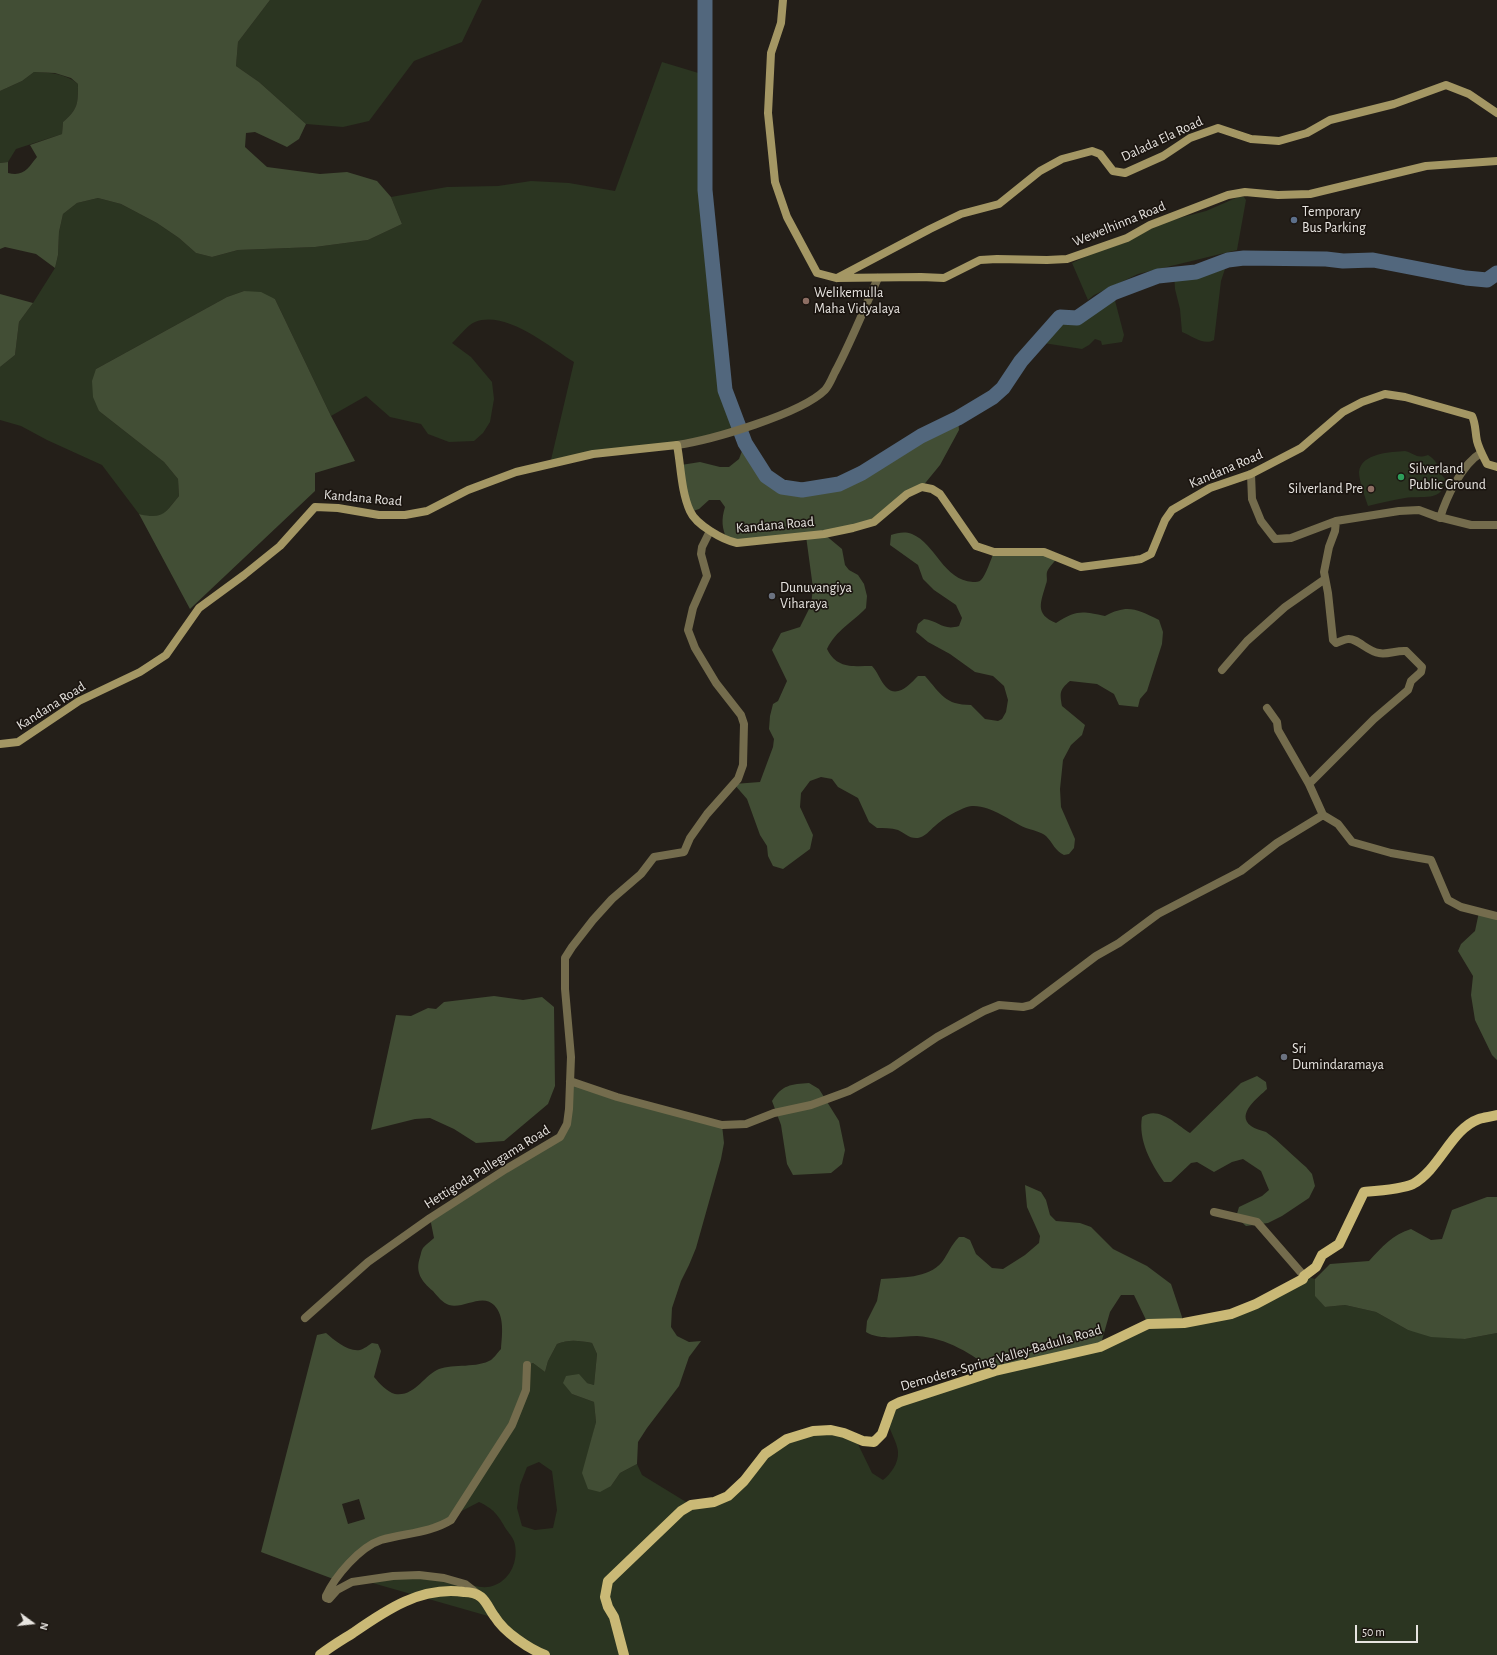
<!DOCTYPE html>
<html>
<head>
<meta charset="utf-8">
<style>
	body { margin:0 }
	#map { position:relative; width:1497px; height:1655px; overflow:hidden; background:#241f19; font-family:"Alegreya Sans",sans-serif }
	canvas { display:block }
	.north { position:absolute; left:12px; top:1603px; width:40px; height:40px; -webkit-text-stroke:3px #1b1510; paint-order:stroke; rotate:105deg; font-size:11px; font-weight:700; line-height:16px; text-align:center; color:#e7e4e0 }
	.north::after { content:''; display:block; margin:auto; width:14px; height:18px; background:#e7e4e0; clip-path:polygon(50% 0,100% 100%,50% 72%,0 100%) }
	.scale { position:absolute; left:1355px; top:1625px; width:63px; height:18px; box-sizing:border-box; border:2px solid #e7e4e0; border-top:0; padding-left:5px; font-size:12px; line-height:14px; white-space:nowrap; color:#e7e4e0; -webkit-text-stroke:3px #1b1510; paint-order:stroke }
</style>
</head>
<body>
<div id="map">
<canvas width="1497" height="1655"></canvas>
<div class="north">N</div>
<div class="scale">50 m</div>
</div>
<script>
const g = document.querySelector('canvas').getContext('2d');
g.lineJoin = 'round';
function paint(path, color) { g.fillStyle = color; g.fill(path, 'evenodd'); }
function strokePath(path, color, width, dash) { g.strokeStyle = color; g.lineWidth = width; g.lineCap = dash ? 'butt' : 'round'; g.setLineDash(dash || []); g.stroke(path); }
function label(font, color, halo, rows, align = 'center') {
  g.font = font + ' "Alegreya Sans",sans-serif'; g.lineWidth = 3.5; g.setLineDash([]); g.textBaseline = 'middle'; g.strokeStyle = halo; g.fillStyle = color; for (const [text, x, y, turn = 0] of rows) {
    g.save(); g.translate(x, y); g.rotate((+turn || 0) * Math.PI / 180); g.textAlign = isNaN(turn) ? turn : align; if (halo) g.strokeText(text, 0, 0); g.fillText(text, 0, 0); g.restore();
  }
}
paint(new Path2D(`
	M270,0h212l-20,42 -48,19 -45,60 -26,6 -37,-3 -47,-42 -23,-16 2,-24z
	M662,62l43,13v115l20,200 15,39 -49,14 -141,21 24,-102c-26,-16 -68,-52 -99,-40 -8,3 -16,15 -23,21l19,14 21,25 2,17 -4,23 -7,11 -9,8 -25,1 -21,-8 -7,-10 -31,-7 -24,-21 -35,20 -56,-117 -31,-8 -17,6 -131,72 3,42 65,51 14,17 1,17 -15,18 -11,4 -14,-4 -37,-49 -55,-25 -26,-14 -21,-6v-53l15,-12 4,-33 14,-19 22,-35 3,-13 1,-23 4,-18 14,-11 21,-5 23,6 36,19 22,15 17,15 16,4 26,-7 77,-3 53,-7 34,-16 -11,-27 56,-10 51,-1 33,-5 38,2 46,8z
	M34,72c17,1 31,1 44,12 0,20 0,25 -15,38l-1,12 -46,15 -8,13 -8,1v-72l22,-10z
	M1238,197h6l2,3 -9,50 -99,24 -44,21 -6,5 -16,-37 21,-10 31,-10 40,-21 42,-11z
	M1228,260l-7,21 -7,59c-10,6 -22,-4 -32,-8l-2,-23 -5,-20 -1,-15 22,-2z
	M1113,293l11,42 -2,7 -20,3 -1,-4 -6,-2 -6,6 -7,4 -45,-7 23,-25 17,1z
	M1405,451c11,3 11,8 23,4 13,8 8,15 17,24 -1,24 -24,16 -40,19 -13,2 -25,5 -37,8 -3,-9 -9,-26 -9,-34 2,-19 32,-20 46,-21z
	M1304,1276l11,3v16l10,12 20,-2 31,7 32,18 57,9 32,-6v322h-952l-50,-37 -133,-38c11,-2 23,-5 33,-4 23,2 45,5 67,7 11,2 22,7 33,2 16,-6 23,-25 20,-40 -1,-7 -5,-10 -9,-16 -8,-14 -12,-20 -27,-27l-23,12 71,-149 6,-2 12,9 3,-11 9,-17c13,-5 22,-3 35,-1l5,11 -3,31 -7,-2 -15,11 22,8 2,20 -5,21 20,43 9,-13 17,-9 5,11 49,30 37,-9 37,-42 48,-23 42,7 17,35 11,7c7,-5 16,-17 15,-28 0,-7 -8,-22 -11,-30l13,-20 184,-52 47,-19 100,-17zM539,1462l13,9 5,39 -4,18 -18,2 -13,-4 -5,-18 3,-23 7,-18z`), '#2b3521');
paint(new Path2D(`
	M0,0h270l-32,42 -2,24 23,16 47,42 -7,15 -12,8 -32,-15 -9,1 -1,14 22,20 53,7 27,-2 30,9 14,16 11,27 -34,16 -53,7 -77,3 -26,7 -16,-4 -17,-15 -22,-15 -36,-19 -23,-6 -21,5 -14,11 -4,18 -1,23 -3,13 -19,-14 -31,-7 -5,2v-86l8,-1v11c16,4 20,-5 29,-16l-7,-12 32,-11 1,-12c15,-13 15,-18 15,-38l-7,-6 -16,-5 -21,-1 -12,9 -22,10z
	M244,291l17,1 14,7 56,117 24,45 -40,12v18l-125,118 -51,-95c24,6 26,-1 40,-18l-1,-17 -14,-17 -65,-51 -6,-14 -1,-16 4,-12 131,-72z
	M0,294l33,9 -14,19 -4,33 -15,12z
	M958,418l1,12 -19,35 -18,22 -48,35 -50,12 18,15 3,16 4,5 9,5 6,9 3,12 -1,12c-14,15 -30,22 -39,41 10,20 25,17 45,17 6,6 8,15 14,21 11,12 24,-3 32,-11h7c16,18 20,29 46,29l14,14 13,2 4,-2 4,-7 2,-12 -4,-14 -11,-10 -18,-4 -25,-18 -22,-12 -12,-10 2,-8 6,-5c15,2 19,12 35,7l3,-8 -6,-13 -22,-15 -11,-11 -5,-14 -28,-20 1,-10c7,-2 13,-4 21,-1 24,10 31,46 61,48 3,0 6,0 8,-2 5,-5 10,-21 13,-28l64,5c-3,4 -9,10 -11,15 -1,4 1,8 -1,12 -5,18 -12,30 10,39 21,-13 25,-12 49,-7 23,-12 31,-7 54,4l4,12 -1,12 -15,47 -7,8 -2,8 -19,-2 -5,-11 -17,-10 -27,-3c-11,9 -10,12 -8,25l23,19 -3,10 -11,10 -8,15 -3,29 1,18 14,32 -1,9 -5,6 -5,1c-9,-4 -11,-12 -18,-19 -5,-4 -14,-6 -20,-8 -16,-7 -35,-23 -54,-22 -10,1 -30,13 -37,20 -5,4 -10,11 -17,12 -9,1 -13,-5 -20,-8 -7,-2 -14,-2 -21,-2l-8,-6 -11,-24 -20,-11 -6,-8 -11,-2 -11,4 -9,12 -1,14 13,28 -3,14 -27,20 -10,-3 -5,-10 -1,-10 -7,-11 -13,-36 -13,-15 26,-2 13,-35 1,-8 -5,-10 1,-13 3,-12 5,-3 9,-20 -15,-31 9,-17 19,-6 11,-22 2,-17 -7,-52 -79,4c-5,-12 -6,-20 -2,-33l-5,-7h-11l-10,9 -9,3 -9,-47 19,-3 20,5h9l10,-8 6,-16 21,33 16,11 20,3 37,-6 23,-11 59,-37z
	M1479,912l18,4v144l-5,-5 -17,-35 -4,-25 2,-19 -15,-25 3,-7 14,-13z
	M494,996l29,4 19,-3 12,10 1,79 -7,18 -44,37 -28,2 -22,-14 -24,-11 -15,1 -44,11 25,-115 15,1 17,-8 8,1 8,-7z
	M1257,1076l9,6 1,7c-8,8 -32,25 -16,37 4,3 10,4 15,6 13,9 28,25 40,35l6,7 3,12 -6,12 -27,18 -14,7 -22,3 -10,-9 3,-10 23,-11 7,-6 -8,-19 -18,-12 -11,3 -18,10 -17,-10 -6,1 -20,19h-7c-13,-18 -26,-42 -22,-65 16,-12 34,7 48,16l51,-50z
	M570,1081l152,44 2,18 -3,16 -25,89 -7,17 -8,16 -9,27 -1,19 6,9 12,6 12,-1 -12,16 -10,29 -32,42 -9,14 -1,22 -17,9 -9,13 -11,6 -12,-3 -6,-16 14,-51 -2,-20 -22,-8 -9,-11 3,-7 13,-2 8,9 7,2 3,-31 -5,-11c-13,-2 -22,-4 -35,1l-9,17 -3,11 -12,-9 -6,2 -1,25 -14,35 -61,95 -82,25 -33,35 -75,-28 56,-217 9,-2c8,7 22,19 34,17 4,-1 9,-5 12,-7l6,1 3,7 -7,26c5,6 13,15 21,17 20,3 29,-19 44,-25 14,-5 39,-1 52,-9 3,-2 7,-8 10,-11 1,-14 4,-33 -7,-44 -12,-12 -30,4 -45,0 -6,-2 -12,-9 -16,-14 -12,-10 -18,-19 -13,-34 1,-3 1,-6 3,-9 3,-4 8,-7 11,-10l-4,-20 130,-81 7,-13zM359,1499l6,20 -17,5 -6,-20z
	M809,1083l10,6 20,32 6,29 -3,14 -11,9 -38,2 -6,-11 -6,-39 -9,-24c10,-16 19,-17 37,-18z
	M1025,1185l16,7 5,8 4,15 6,6 24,2 11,4 22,22 34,17 24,18 13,39 -36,1 -14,-29h-13l-11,17 -10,35 -105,24c-24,-17 -47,-33 -78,-35 -17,0 -36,5 -51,-4l1,-11 10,-20 4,-22c20,-2 47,0 61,-17 6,-8 9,-17 17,-25h5l6,3 6,14 16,14 11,1 22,-14 14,-12 1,-7 -13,-29z
	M1487,1197h10v136l-32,6 -34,-2 -23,-7 -32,-18 -31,-7 -20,2 -10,-11v-17l15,-15 39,-3c13,-14 23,-26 42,-32l20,11 11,-1 10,-29z`), '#424e35');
strokePath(new Path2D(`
	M705,0v190l20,200 20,53 21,33 16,11 20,3 37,-6 23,-11 59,-37 37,-18 35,-21 10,-9 18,-27 39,-44 17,1 36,-25 45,-17 38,-4 32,-12 16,-2 82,1 17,2 30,-1 93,18 21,2 10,-7`), '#52677d', 15);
strokePath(new Path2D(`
	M677,445c34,-5 124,-31 148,-55 4,-4 7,-12 10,-18 16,-30 29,-63 43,-94
	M1251,474l1,25 9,22 14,18 16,-1 45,-17 63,-10 20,-1 16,6 36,9h26
	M1440,518c6,-20 22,-54 41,-65
	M1222,670l25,-29 38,-34 40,-28
	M1267,708l10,14 1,8 31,54 14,31 15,9 14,18 39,11 40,7 17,40 13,7 36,9
	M1309,784l65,-65 34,-29 3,-9 10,-9 1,-5 -16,-16c-9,-1 -19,4 -27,2 -11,-1 -22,-15 -31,-14 -4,0 -8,3 -12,4l-3,-3 -5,-47 -4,-21 5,-25 6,-16 1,-10
	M570,1081l47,16 105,28 24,-1 28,-11 37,-8 38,-14 42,-23 46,-31 47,-26 15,-6 24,2 8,-2 65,-49 23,-13 39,-29 83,-43 36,-28 46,-28
	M1214,1212l43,10 47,54
	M305,1318l63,-56 62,-44 76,-49 54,-32 7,-13 2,-15 2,-52 -6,-68v-31l7,-11 21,-27 19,-21 29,-25 13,-17 30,-5 6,-14 17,-24 31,-35 5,-14 1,-41 -3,-9 -25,-32 -21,-35 -7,-18 5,-22 14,-32 -6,-22 1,-7 8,-16
	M479,1595l-14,-11 -21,-6 -25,-3 -26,1 -41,6 -15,8 -8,9 -3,-1v-2c9,-20 34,-49 55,-56 24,-7 49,-7 70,-20l61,-95 14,-35 1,-25`), '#746c4d', 8);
strokePath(new Path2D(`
	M783,0l-2,23 -10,30 -3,60 7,69 12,35 30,56 19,5 85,-1 23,1 36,-18 17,-1 50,1 20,-1 60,-21 23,-13 78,-30 17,-3 33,3 32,-1 116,-28 71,-5
	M837,278l93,-49 31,-15 38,-10 41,-33 22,-12 30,-8 8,3 13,17 12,2 38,-17 27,-18 28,-10 33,11 28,2 28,-8 23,-13 64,-16 52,-19 23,9 28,19
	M0,744l18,-2 61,-41 61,-29 26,-17 33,-47 45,-33 36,-29 35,-39 23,1 41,7h26l22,-4 41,-21 48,-18 77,-18 84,-9c4,21 4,46 13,66 6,14 33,29 47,32l87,-9 29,-6 21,-6 33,-28 15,-7 10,2 8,5 36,52 18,6h50l37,15 54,-7 6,-1 10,-5 14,-34 7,-10 38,-22 41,-14 50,-26 42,-36 19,-10 23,-8 20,3 67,19c4,8 3,16 5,25 2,8 6,15 10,23l10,3`), '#a49764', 8);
strokePath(new Path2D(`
	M320,1655c10,-8 22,-15 33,-22 33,-23 68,-47 111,-41 6,0 12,1 17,5 6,5 9,14 14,20 9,15 34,32 50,38
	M624,1655l-10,-38 -6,-10 -3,-10 3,-16 73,-70 10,-6 23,-3 14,-6 16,-15 21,-27 22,-15 26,-8 18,-1 13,3 19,8 11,1 8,-8 10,-28 8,-4 95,-31 105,-24 48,-23 36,-1 47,-9 25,-10 47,-25 1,-3 12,-9 6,-12 17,-11 25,-52c12,-1 39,-3 49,-8 27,-15 38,-55 66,-65 5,-2 12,-2 18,-4`), '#cab976', 10);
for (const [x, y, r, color] of [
	[1294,220,4,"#5c6f8a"],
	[806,301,4,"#8d6e63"],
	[1401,477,4,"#2e9e5b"],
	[1371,489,4,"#8d6e63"],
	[772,596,4,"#6b7280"],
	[1284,1057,4,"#6b7280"]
]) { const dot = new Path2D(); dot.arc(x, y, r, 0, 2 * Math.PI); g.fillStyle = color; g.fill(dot); strokePath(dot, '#1b1510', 1.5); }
label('14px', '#e7e4e0', '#1b1510', [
	["Dalada Ela Road",1162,139,-25],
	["Wewelhinna Road",1119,224,-22],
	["Kandana Road",1226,469,-23],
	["Kandana Road",363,498,5],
	["Kandana Road",775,525,-5],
	["Kandana Road",51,706,-32],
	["Hettigoda Pallegama Road",487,1167,-32],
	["Demodera-Spring Valley-Badulla Road",1001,1358,-16]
]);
label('14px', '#e7e4e0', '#1b1510', [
	["Temporary",1302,212],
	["Bus Parking",1302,228],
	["Welikemulla",814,293],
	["Maha Vidyalaya",814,309],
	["Silverland",1409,469],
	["Public Ground",1409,485],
	["Silverland Pre",1363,489,"right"],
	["Dunuvangiya",780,588],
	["Viharaya",780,604],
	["Sri",1292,1049],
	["Dumindaramaya",1292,1065]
], 'left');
</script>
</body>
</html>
